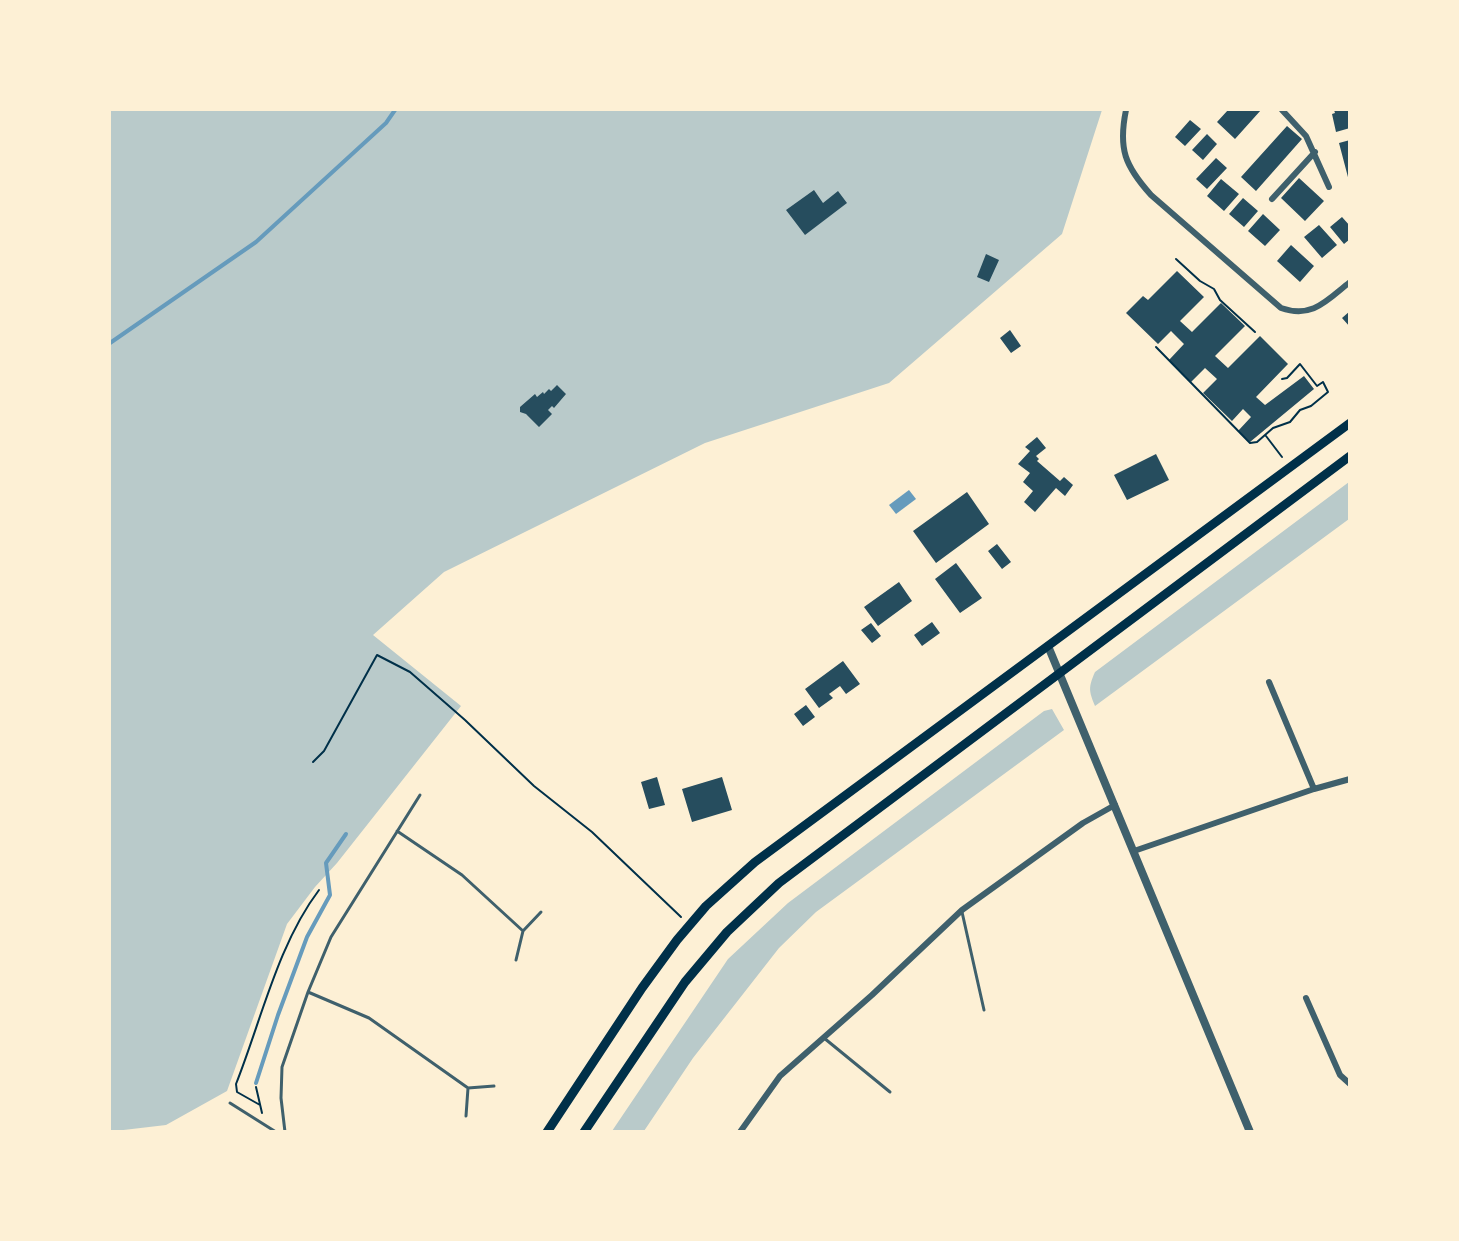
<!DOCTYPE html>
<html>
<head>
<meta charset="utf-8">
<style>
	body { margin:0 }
	#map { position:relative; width:1459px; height:1241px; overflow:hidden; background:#fdf0d5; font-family:"Exo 2",sans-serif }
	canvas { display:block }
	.frame { position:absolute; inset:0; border:111px solid #fdf0d5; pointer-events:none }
</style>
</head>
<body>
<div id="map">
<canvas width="1459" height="1241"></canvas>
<div class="frame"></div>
</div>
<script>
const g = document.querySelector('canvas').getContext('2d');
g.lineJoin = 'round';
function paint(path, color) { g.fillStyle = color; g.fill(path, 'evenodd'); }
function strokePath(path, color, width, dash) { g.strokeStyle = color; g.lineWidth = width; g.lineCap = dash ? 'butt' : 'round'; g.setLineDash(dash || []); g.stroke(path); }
paint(new Path2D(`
	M110,110h992l-40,124 -173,149 -184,60 -261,129 -71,63 88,71 -124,157 -22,24 -28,37 -60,167 -61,34 -51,6 -5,1z
	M1349,482v37l-254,187c-6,-15 -7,-18 0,-34z
	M1052,709l12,21 -248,182 -37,36 -86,110 -49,73h-32l116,-172 60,-56 256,-192z`), '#b9caca');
paint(new Path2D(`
	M909,490l7,9 -20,15 -7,-9z`), '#669bbc');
strokePath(new Path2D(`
	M110,343l146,-101 130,-119 9,-13
	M256,1083l22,-68 29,-78 23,-42 -4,-32 20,-29`), '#669bbc', 4);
paint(new Path2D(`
	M1228,110h33l-26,29 -18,-17z
	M1334,110h16v18l-14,4 -4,-18 3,-1z
	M1190,120l11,9 -16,17 -10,-9z
	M1287,126l15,13 -46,52 -15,-14z
	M1207,134l10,10 -14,16 -11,-10z
	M1350,140v41h-1l-10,-38z
	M1216,158l11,10 -20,21 -11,-10z
	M1299,178l25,23 -19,20 -24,-23z
	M1221,179l18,15 -15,17 -17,-15z
	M814,190l9,13 15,-12 9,12 -42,32 -19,-25z
	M1243,198l15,13 -14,16 -15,-13z
	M1263,214l17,16 -15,16 -17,-15z
	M1342,217l8,9v13l-6,5 -14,-17z
	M1319,225l18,20 -15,13 -18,-21z
	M1291,245l23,21 -14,16 -23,-21z
	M986,254l13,6 -10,22 -12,-5z
	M1177,271l27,26 -24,24 12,11 29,-29 24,23 -30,30 13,12 32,-32 28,28 -32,33 9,8 39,-29 10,13 -64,53 -12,-11 13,-14 -8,-8 -11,12 -29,-28 14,-14 -12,-11 -14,14 -22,-22 15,-16 -13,-13 -13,13 -32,-31 17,-17 5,4z
	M1350,311v16l-8,-9z
	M1010,330l11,16 -10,7 -11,-15z
	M557,385l9,9 -12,14 -2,-2 -4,4 4,4 -13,13 -13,-13 -6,-2v-5l15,-13 2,3 6,-5 1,2 5,-5 2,2z
	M1037,437l9,11 -10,8 3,3 -2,2 23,20 4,-4 9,8 -8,11 -9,-8 -21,24 -11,-10 9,-11 -10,-9 7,-9 -12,-9 12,-13 -5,-4z
	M1156,454l13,26 -42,20 -13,-25z
	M967,492l22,32 -53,39 -23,-32z
	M997,544l14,18 -9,7 -14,-18z
	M956,563l26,35 -22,15 -25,-34z
	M899,582l13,19 -34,25 -14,-19z
	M932,622l8,11 -18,13 -8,-11z
	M871,623l10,13 -9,7 -11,-13z
	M843,661l17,23 -14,10 -6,-8 -11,8 4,4 -14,10 -14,-19z
	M806,705l9,12 -12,9 -9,-12z
	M657,777l8,28 -16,4 -8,-27z
	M722,777l10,33 -40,12 -10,-33z`), '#264d5e');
strokePath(new Path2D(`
	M1176,259l24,22 14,8 6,11 35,32
	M1156,347l94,96 7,-1 16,-14 17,-6 10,-12 11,-4 17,-14 -5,-10 -6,4 -17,-22 -13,14 -5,1
	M1266,436l16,21
	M313,762l11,-11 53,-96 33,17 55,48 69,66 58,46 89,85
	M256,1087l6,26
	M260,1105l-23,-13 -1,-8c25,-63 42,-140 83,-194`), '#003049', 2);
strokePath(new Path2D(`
	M397,831l65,44 61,56
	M962,912l22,98
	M516,960l7,-29 18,-19
	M308,992l61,26 99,70
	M824,1038l66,54
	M230,1103l46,29
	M466,1116l2,-28 26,-2
	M285,1132l-4,-34 1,-31 26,-75 23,-55 89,-142`), '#3f606c', 3);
strokePath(new Path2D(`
	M1126,110c-8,39 -1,56 25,85l130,113c32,11 46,-8 69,-26
	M1282,110l24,26 23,51
	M1272,199l43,-47
	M1269,682l45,107
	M1134,851l180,-62 36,-10
	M1306,998l34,77 10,9
	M740,1132l40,-56 92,-81 90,-85 121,-87 32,-18`), '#3f606c', 6);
strokePath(new Path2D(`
	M1048,646l202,486`), '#3f606c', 8);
strokePath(new Path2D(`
	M547,1132l95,-144 35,-48 29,-34 49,-44 595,-439
	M584,1132l101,-150 42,-50 52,-49 571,-427`), '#003049', 9);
</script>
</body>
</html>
